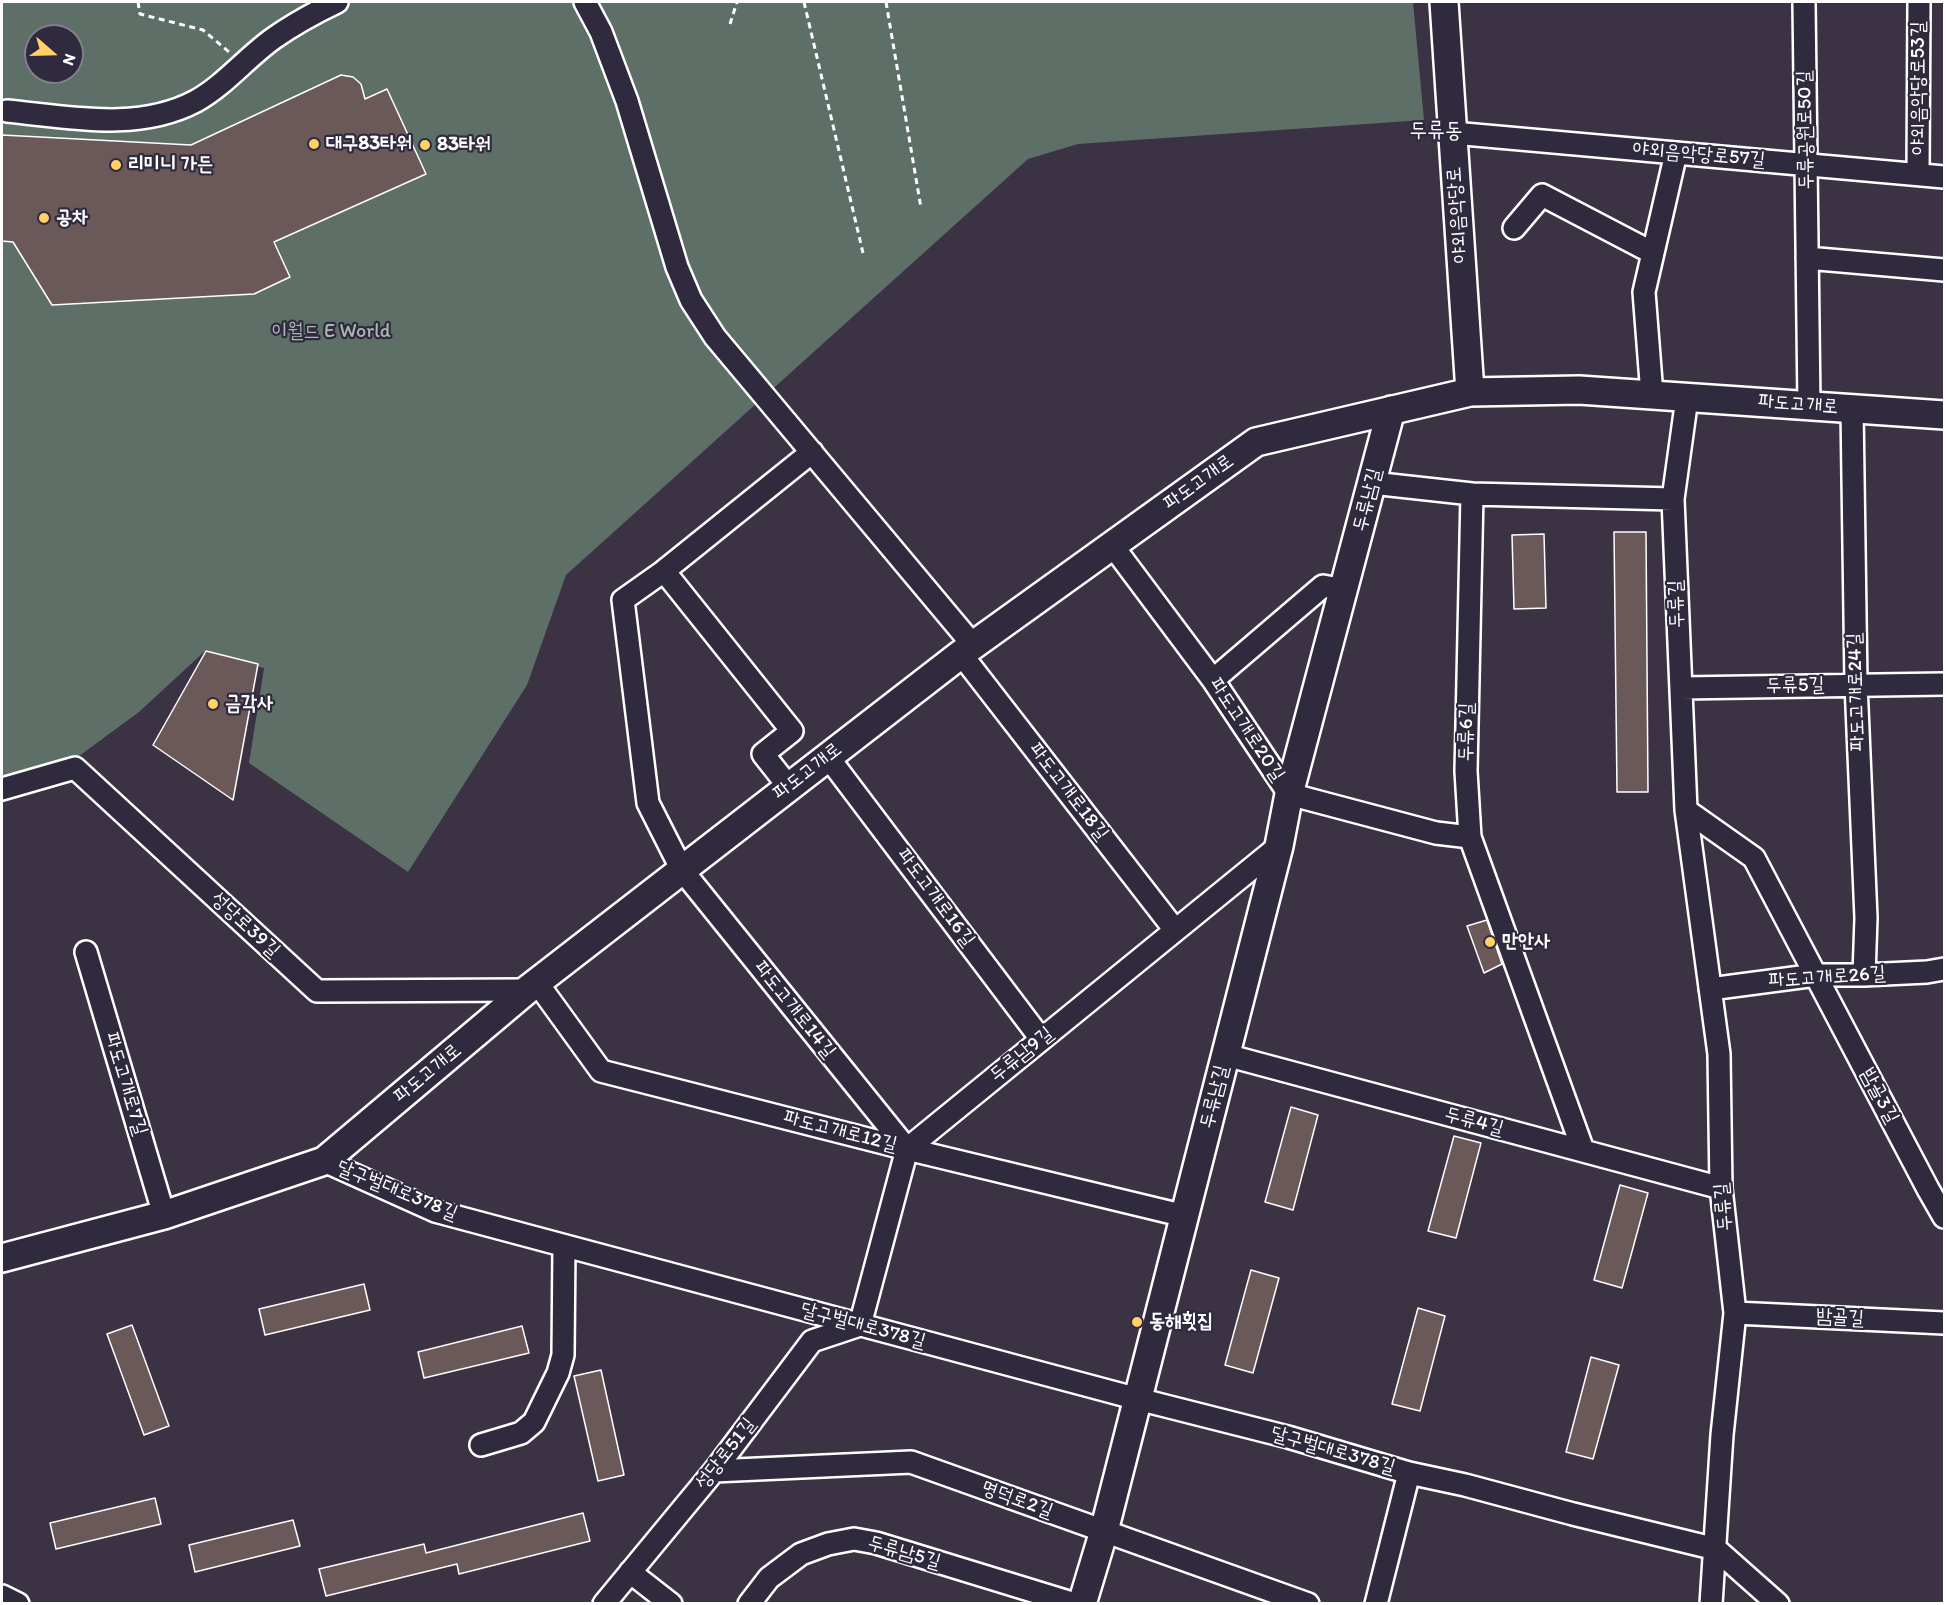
<!DOCTYPE html>
<html>
<head>
<meta charset="utf-8">
<style>
	body { margin:0 }
	#map { position:relative; width:1946px; height:1605px; overflow:hidden; background:#3b3343; font-family:Itim,sans-serif }
	canvas { display:block }
	.frame { position:absolute; inset:0; border:3px solid #fff; pointer-events:none }
	.north { position:absolute; left:24px; top:24px; width:60px; height:60px; box-sizing:border-box; background:#2f2a3d; border:2px solid #827f8b; border-radius:50%; rotate:110deg; font-size:16px; font-weight:700; line-height:24px; text-align:center; color:#fff }
	.north::after { content:''; display:block; margin:auto; width:21px; height:27px; background:#ffd166; clip-path:polygon(50% 0,100% 100%,50% 72%,0 100%) }
</style>
</head>
<body>
<div id="map">
<canvas width="1946" height="1605"></canvas>
<div class="frame"></div>
<div class="north">N</div>
</div>
<script>
const g = document.querySelector('canvas').getContext('2d');
g.lineJoin = 'round';
function paint(path, color) { g.fillStyle = color; g.fill(path, 'evenodd'); }
function strokePath(path, color, width, dash) { g.strokeStyle = color; g.lineWidth = width; g.lineCap = dash ? 'butt' : 'round'; g.setLineDash(dash || []); g.stroke(path); }
function label(font, color, halo, rows, align = 'center') {
  g.font = font + ' Itim,"Poor Story",sans-serif'; g.lineWidth = 4.5; g.setLineDash([]); g.textBaseline = 'middle'; g.strokeStyle = halo; g.fillStyle = color; for (const [text, x, y, turn = 0] of rows) {
    g.save(); g.translate(x, y); g.rotate((+turn || 0) * Math.PI / 180); g.textAlign = isNaN(turn) ? turn : align; if (halo) g.strokeText(text, 0, 0); g.fillText(text, 0, 0); g.restore();
  }
}
paint(new Path2D(`
	M2,2h1411l11,118 -346,24 -50,15 -462,416 -39,110 -119,187 -159,-109 15,-95 -60,-16 -65,60 -64,47 -73,22zM36,36h36v36h-36z`), '#5d6f67');
const building = new Path2D(`
	M341,75l12,2 8,7 4,15 22,-10 39,85 -152,68 16,35 -36,17 -202,11 -39,-63 -11,-1v-106l189,10z
	M1614,532h32l2,260h-31z
	M1544,534l2,74 -32,1 -2,-74z
	M206,651l52,13 -25,136 -80,-55z
	M1487,920l15,44 -18,9 -17,-47z
	M1291,1107l27,8 -25,95 -28,-8z
	M1454,1136l27,7 -25,95 -28,-7z
	M1620,1185l28,8 -26,95 -28,-8z
	M1251,1270l28,8 -26,95 -28,-8z
	M364,1284l6,26 -105,25 -6,-26z
	M1418,1308l27,8 -25,95 -28,-7z
	M132,1325l37,101 -25,9 -37,-101z
	M522,1326l7,27 -105,25 -6,-26z
	M1591,1357l28,8 -26,94 -27,-7z
	M601,1370l23,105 -26,6 -24,-105z
	M155,1498l6,26 -105,25 -6,-26z
	M583,1513l7,28 -131,33 -2,-10 -131,32 -7,-27 105,-25 2,9z
	M293,1520l7,26 -105,26 -6,-27z`);
paint(building, '#6b5959');
strokePath(building, '#fff', 1.5);
const minor = new Path2D(`
	M585,2l16,30 26,69 50,166 14,33 24,37 258,308
	M1804,2l5,404
	M7,111c62,6 131,21 189,-10 29,-16 51,-44 78,-63 20,-14 42,-26 63,-36
	M1453,133l491,44
	M1918,174l1,-172
	M1514,228l28,-33 111,58
	M1807,258l137,12
	M1652,395l-8,-103 32,-139
	M1687,398l-14,101 13,311 33,244 2,134 14,125 -13,122 -11,169
	M1852,409l4,275 10,234 -2,57
	M1372,483l100,11
	M1112,545l101,135 76,114 147,39 34,4
	M664,571l-41,29 25,203 34,67 225,279
	M961,654l214,276
	M1213,680l110,-94 22,4
	M1681,688l263,-4
	M828,757l213,282
	M789,787l-26,-33 29,-23 -128,-160 148,-119
	M2,789l73,-21 242,223 210,-1
	M1686,810l68,48 174,331 16,28
	M86,952l78,263
	M538,984l63,87 306,78 278,67
	M1710,989l106,-14h48l63,-3 17,-3
	M1226,1055l495,133
	M1583,1150l-113,-313 -4,-66 6,-277 201,5
	M324,1161l111,50 703,188 150,38 121,36 56,12 108,29 143,35 62,55
	M1735,1313l209,10
	M860,1325l47,-176 372,-303
	M481,1445l40,-12 13,-11 24,-49 5,-18 1,-109
	M714,1471l197,-9 397,142
	M630,1572l41,32
	M2,1596l16,8
	M604,1604l110,-133 98,-130 48,-16
	M749,1604l20,-26 32,-24 27,-10 26,-5 22,4 199,61
	M1376,1604l33,-131`);
const tertiary = new Path2D(`
	M1444,2l26,390
	M2,1258l162,-43 160,-54 203,-171 434,-336 295,-212 214,-50 109,-2 365,25
	M1082,1604l22,-73 175,-685 10,-52 102,-384`);
strokePath(minor, '#fff', 26);
strokePath(tertiary, '#fff', 32);
strokePath(new Path2D(`
	M138,2l2,12 63,16 26,22
	M804,2l59,251
	M886,2l35,206
	M730,24l7,-22`), '#fff', 3, [6, 4.5]);
strokePath(minor, '#2f2a3d', 21);
strokePath(tertiary, '#2f2a3d', 27);
for (const [x, y, r, color] of [
	[314,144,6,"#ffd166"],
	[425,145,6,"#ffd166"],
	[116,165,6,"#ffd166"],
	[44,218,6,"#ffd166"],
	[213,704,6,"#ffd166"],
	[1490,942,6,"#ffd166"],
	[1137,1322,6,"#ffd166"]
]) { const dot = new Path2D(); dot.arc(x, y, r, 0, 2 * Math.PI); g.fillStyle = color; g.fill(dot); strokePath(dot, '#2f2a3d', 2); }
label('20px', '#fff', '#2f2a3d', [
	["야외음악당로53길",1919,88,-90],
	["두류공원로50길",1806,130,-91],
	["야외음악당로57길",1699,155,5],
	["야외음악당로",1458,215,-94],
	["파도고개로",1798,405,4],
	["파도고개로",1199,483,-36],
	["두류남길",1368,500,-76],
	["두류길",1677,604,-92],
	["두류5길",1795,686,-1],
	["파도고개로24길",1857,692,-92],
	["파도고개로20길",1246,730,56],
	["두류6길",1467,732,-89],
	["파도고개로",808,772,-38],
	["파도고개로18길",1068,792,52],
	["파도고개로16길",935,898,53],
	["성당로39길",245,925,43],
	["파도고개로26길",1827,978,-4],
	["파도고개로14길",794,1010,51],
	["두류남9길",1022,1055,-39],
	["파도고개로",428,1074,-40],
	["파도고개로7길",125,1084,73],
	["밤골3길",1879,1096,62],
	["두류남길",1215,1097,-76],
	["두류4길",1474,1122,15],
	["파도고개로12길",840,1132,14],
	["달구벌대로378길",397,1191,22],
	["두류길",1724,1207,-95],
	["밤골길",1840,1318,3],
	["달구벌대로378길",863,1326,15],
	["달구벌대로378길",1333,1451,16],
	["성당로51길",726,1454,-52],
	["명덕로2길",1017,1500,20],
	["두류남5길",904,1553,16]
]);
label('bold 20px', '#fff', '#2f2a3d', [
	["대구83타워",326,144],
	["83타워",437,145],
	["리미니 가든",128,165],
	["공차",56,218],
	["금각사",225,704],
	["만안사",1502,942],
	["동해횟집",1149,1322]
], 'left');
label('20px', '#aeb7b3', '#2f2a3d', [
	["이월드 E World",331,332]
]);
label('22px', '#fff', '#2f2a3d', [
	["두류동",1436,131]
]);
</script>
</body>
</html>
